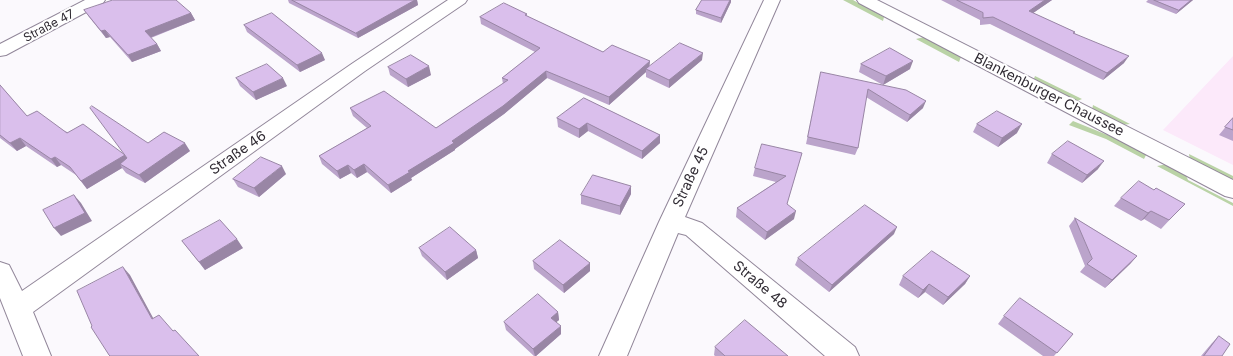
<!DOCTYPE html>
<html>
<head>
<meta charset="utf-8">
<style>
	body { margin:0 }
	canvas { display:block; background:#fbf9fd }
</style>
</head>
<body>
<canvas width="1233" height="356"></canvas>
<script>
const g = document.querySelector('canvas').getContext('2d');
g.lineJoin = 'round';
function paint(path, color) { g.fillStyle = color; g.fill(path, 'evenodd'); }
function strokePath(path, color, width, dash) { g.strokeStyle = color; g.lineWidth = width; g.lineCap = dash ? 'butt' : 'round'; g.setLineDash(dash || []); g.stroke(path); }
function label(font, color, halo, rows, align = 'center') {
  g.font = font + ' Inter,sans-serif'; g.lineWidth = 4; g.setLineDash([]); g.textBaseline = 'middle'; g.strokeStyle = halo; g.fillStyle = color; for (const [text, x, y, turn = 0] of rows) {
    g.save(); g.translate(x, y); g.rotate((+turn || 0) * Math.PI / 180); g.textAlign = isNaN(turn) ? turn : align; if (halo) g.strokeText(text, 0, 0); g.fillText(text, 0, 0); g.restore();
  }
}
paint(new Path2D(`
	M1233,56v109l-70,-35z`), '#fce9fa');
paint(new Path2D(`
	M843,0h10l31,17 -1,4z
	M924,37l37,20 -2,5 -43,-23z
	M1035,76l47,23 -7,3 -42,-21z
	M1093,105l37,19 -8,1 -30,-15z
	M1073,121l37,15 37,17 -3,6 -38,-20 -37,-14z
	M1189,154l44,22v6l-43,-21z
	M1168,164l17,9 3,7 45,23v3l-76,-40z`), '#bad3a6');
const street = new Path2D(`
	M85,0h20l-2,3 -97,52 -6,1v-12z
	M448,0h19l-2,3 -100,68 -332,241 18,44h-28l-23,-58v-36l9,3 13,26 331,-228z
	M764,0h16l-95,217 17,6 153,124 4,9h-34l-139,-121 -8,-2 -51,123h-28l60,-134z`);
const secondary = new Path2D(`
	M857,0h20l356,180v18l-8,-2 -366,-193z`);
strokePath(street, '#92879a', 2);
strokePath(secondary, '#92879a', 2);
paint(street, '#fff');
paint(secondary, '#fff');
paint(new Path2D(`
	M288,0h129l1,5 -60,33 -69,-35z
	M702,0h29v2l-10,21 -25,-9v-4z
	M941,0h111l-19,13 42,19 -1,1 50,30 -21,17 -113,-56 -10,1v-5z
	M1148,0h45l-17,14 -30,-12z
	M84,10l107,3 4,7 -44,18 6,6 4,7 -29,11 -22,-25 -4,1 -17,-21z
	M527,14v2l76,36 47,9 -1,6 53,-7 -33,28 -23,-11v-5l-37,33 -62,-27 -43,36 -49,35v1l-44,28 1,2 -21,13 -24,-21 -10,6 -6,-5 -11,6 -18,-15 -3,-8 48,-28 -14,-12 -3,-8 86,20 67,-44 -1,-6 33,-26 -54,-28 -1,-7z
	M244,25l81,35 -25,12 -53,-40z
	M861,64l49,5 -27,16 -24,-13z
	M388,67l43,8 -23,12 -18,-12z
	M821,72l102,36 -16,14 -41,-25 -8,51 -3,7 -49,-11z
	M236,78l51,8 -31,14 -16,-14z
	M0,85l27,31 98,39 2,3 21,-15 42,8 -45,32 -19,-10 -4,-5 -35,21 -11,-14 -15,-10 -4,2 -31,-21 -9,5 -17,-13z
	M584,98l76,37v8l-18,16 -54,-28 -9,7 -21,-11 -1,-9z
	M1233,118v23l-14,-6z
	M977,124l40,9 -19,14 -25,-15z
	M802,153l-15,51 7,15 -29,21 -29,-23 1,-9 39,-26 -23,-6 2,-8z
	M1052,154l46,15 -16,14 -35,-20z
	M286,174l-27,23 -21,-10 -5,-8z
	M631,186v8l-11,21 -39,-11v-9z
	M1121,198l56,14 -16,17 -17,-10 -3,2 -27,-15z
	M1075,218l62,38 -7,8 -25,24 -25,-16 5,-6 -16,-40z
	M894,234l-65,58 -34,-27 3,-7z
	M182,241l61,7 -38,22z
	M419,248l57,2 2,8 -31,22 -25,-24z
	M533,261l57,10 -26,22 -30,-24z
	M903,276h67l-5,8 -22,21 -18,-13 -7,6 -19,-13z
	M558,312l1,8 -3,2 5,12 -25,22h-2l-28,-26 -2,-8z
	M1004,316l69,18 -19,22h-11l-45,-32z
	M1219,336l3,20h-21l11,-13z
	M715,347l73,9h-73l-1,-1z`), '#bba4cb');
paint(new Path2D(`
	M415,0h2l1,5 -60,33 -2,-5z
	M730,0h1v2l-10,21v-5z
	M1045,0h7l-26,18 3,-7z
	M1191,0h2l-17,14 3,-4z
	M191,13l4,7 -46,18 -4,-7z
	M105,30l5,7 -4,1 -5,-7z
	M157,44l4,7 -29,11 -4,-7z
	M322,53l3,7 -25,12 -3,-7z
	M703,53l-1,7 -33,28v-8z
	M1129,56l-5,7 -21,17 4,-7z
	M650,61l-1,8h-3v3l-37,33v-8z
	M913,61l-3,8 -27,16 3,-9z
	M429,66l2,9 -23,12 -2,-8z
	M546,71l1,7 -43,36 -49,35v1l-44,28 1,2 -21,13 -3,-8 20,-14 44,-30z
	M283,78l4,8 -31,14 -3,-8z
	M926,101l-3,7 -16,14 3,-7z
	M587,123l1,8 -9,7v-9z
	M1022,124l-5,9 -19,14 4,-9z
	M660,135v8l-18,16v-8z
	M20,138l6,8 -9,5 -7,-8z
	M185,143l5,8 -45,32 -6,-8z
	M125,155l5,8 -10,1 2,4 -35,21 -6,-8z
	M55,157l6,8 -4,2 -6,-8z
	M1104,161l-6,8 -16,14 5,-8z
	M364,164l3,8 -10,6 -3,-8z
	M348,165l3,8 -11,6 -3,-8z
	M282,166l4,8 -27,23 -5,-9z
	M631,186v8l-11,21v-9z
	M74,195l7,8 11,18 -31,15 -7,-8z
	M796,211l-2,8 -29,21 2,-8z
	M1151,211l-7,8 -3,2 7,-8z
	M897,227l-3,7 -65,58 3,-7z
	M237,239l6,9 -38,22 -6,-8z
	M476,250l2,8 -31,22 -2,-8z
	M1137,256l-7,8 -25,24 7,-8z
	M590,263v8l-26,22 -1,-8z
	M123,267l7,8 28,52 -6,-8z
	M970,276l-5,8 -22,21 5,-8z
	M929,284l-4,8 -7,6 5,-8z
	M558,312l1,8 -7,6 -1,-8z
	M561,326v8l-25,22h-1l-2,-7z`), '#9986a5');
const building = new Path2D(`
	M113,0h63l15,13 -46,18 12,13 -29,11 -23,-25 -4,1 -17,-21z
	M292,0h123l-59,33z
	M702,0h28l-9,18 -25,-8z
	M957,0h88l-16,11 46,21 -2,1 56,23 -22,17 -114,-56 -10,1v-5z
	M1154,0h37l-12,10z
	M504,3l23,11 -2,1 78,37 9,-7 38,16 -41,36 -63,-26 -43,35 -51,35 2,2 -46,28 2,1 -22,13 -24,-21 -10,6 -6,-5 -11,6 -18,-15 52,-30 -21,-18 34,-17 52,37 72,-48 -6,-2 38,-30 -60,-31z
	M272,13l50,40 -25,12 -53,-40z
	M680,43l23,10 -34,27 -23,-11z
	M890,48l23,13 -27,15 -25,-12z
	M411,55l18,11 -23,13 -18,-12z
	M267,64l16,14 -30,14 -17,-14z
	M821,72l85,18 20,11 -16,14 -42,-26 -10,59 -50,-11z
	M0,85l27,31 10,-5 30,22 16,-9 42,31 -44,26 -11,-14 -15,-10 -4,2 -31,-21 -10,5 -10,-8z
	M584,98l76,37 -18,16 -55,-28 -8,6 -22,-11z
	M92,106l56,37 16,-11 21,11 -46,32 -19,-11 7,-6 -37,-50z
	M997,111l25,13 -20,14 -25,-14z
	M1233,118v12l-8,-3z
	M1068,141l36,20 -17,14 -35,-21z
	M762,144l40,9 -15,51 9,7 -29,21 -30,-24 49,-32 -31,-8z
	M261,157l21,9 -28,22 -21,-9z
	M593,175l38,11 -11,20 -39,-11z
	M1139,181l15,9 2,-2 29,16 -16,16 -18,-9 -3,2 -27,-15z
	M74,195l11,18 -31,15 -11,-18z
	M865,205l32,22 -65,58 -34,-27z
	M1075,218l62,38 -25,24 -25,-16 5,-5z
	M220,220l17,19 -38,23 -17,-21z
	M450,227l26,23 -31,22 -26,-24z
	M560,240l30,23 -27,22 -30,-24z
	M932,251l38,25 -22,21 -19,-13 -6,6 -20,-14z
	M123,267l29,52 7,-4 14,16 2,-1 24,26h-89l-1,-1 -18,-28 1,-1 -15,-35z
	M538,294l20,18 -7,6 10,8 -28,23 -29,-27z
	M1020,298l53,36 -16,19 -53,-37z
	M745,320l43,36h-63l-10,-9z
	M1219,336l11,8 -8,12h-18z`);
paint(building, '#dabfec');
strokePath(building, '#9986a5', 1);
label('12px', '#302b33', '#fff', [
	["Straße 47",49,26,-28]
]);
label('14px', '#302b33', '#fff', [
	["Blankenburger Chaussee",1049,95,27],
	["Straße 46",238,153,-35],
	["Straße 45",691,177,-65],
	["Straße 48",760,285,40]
]);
</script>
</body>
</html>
